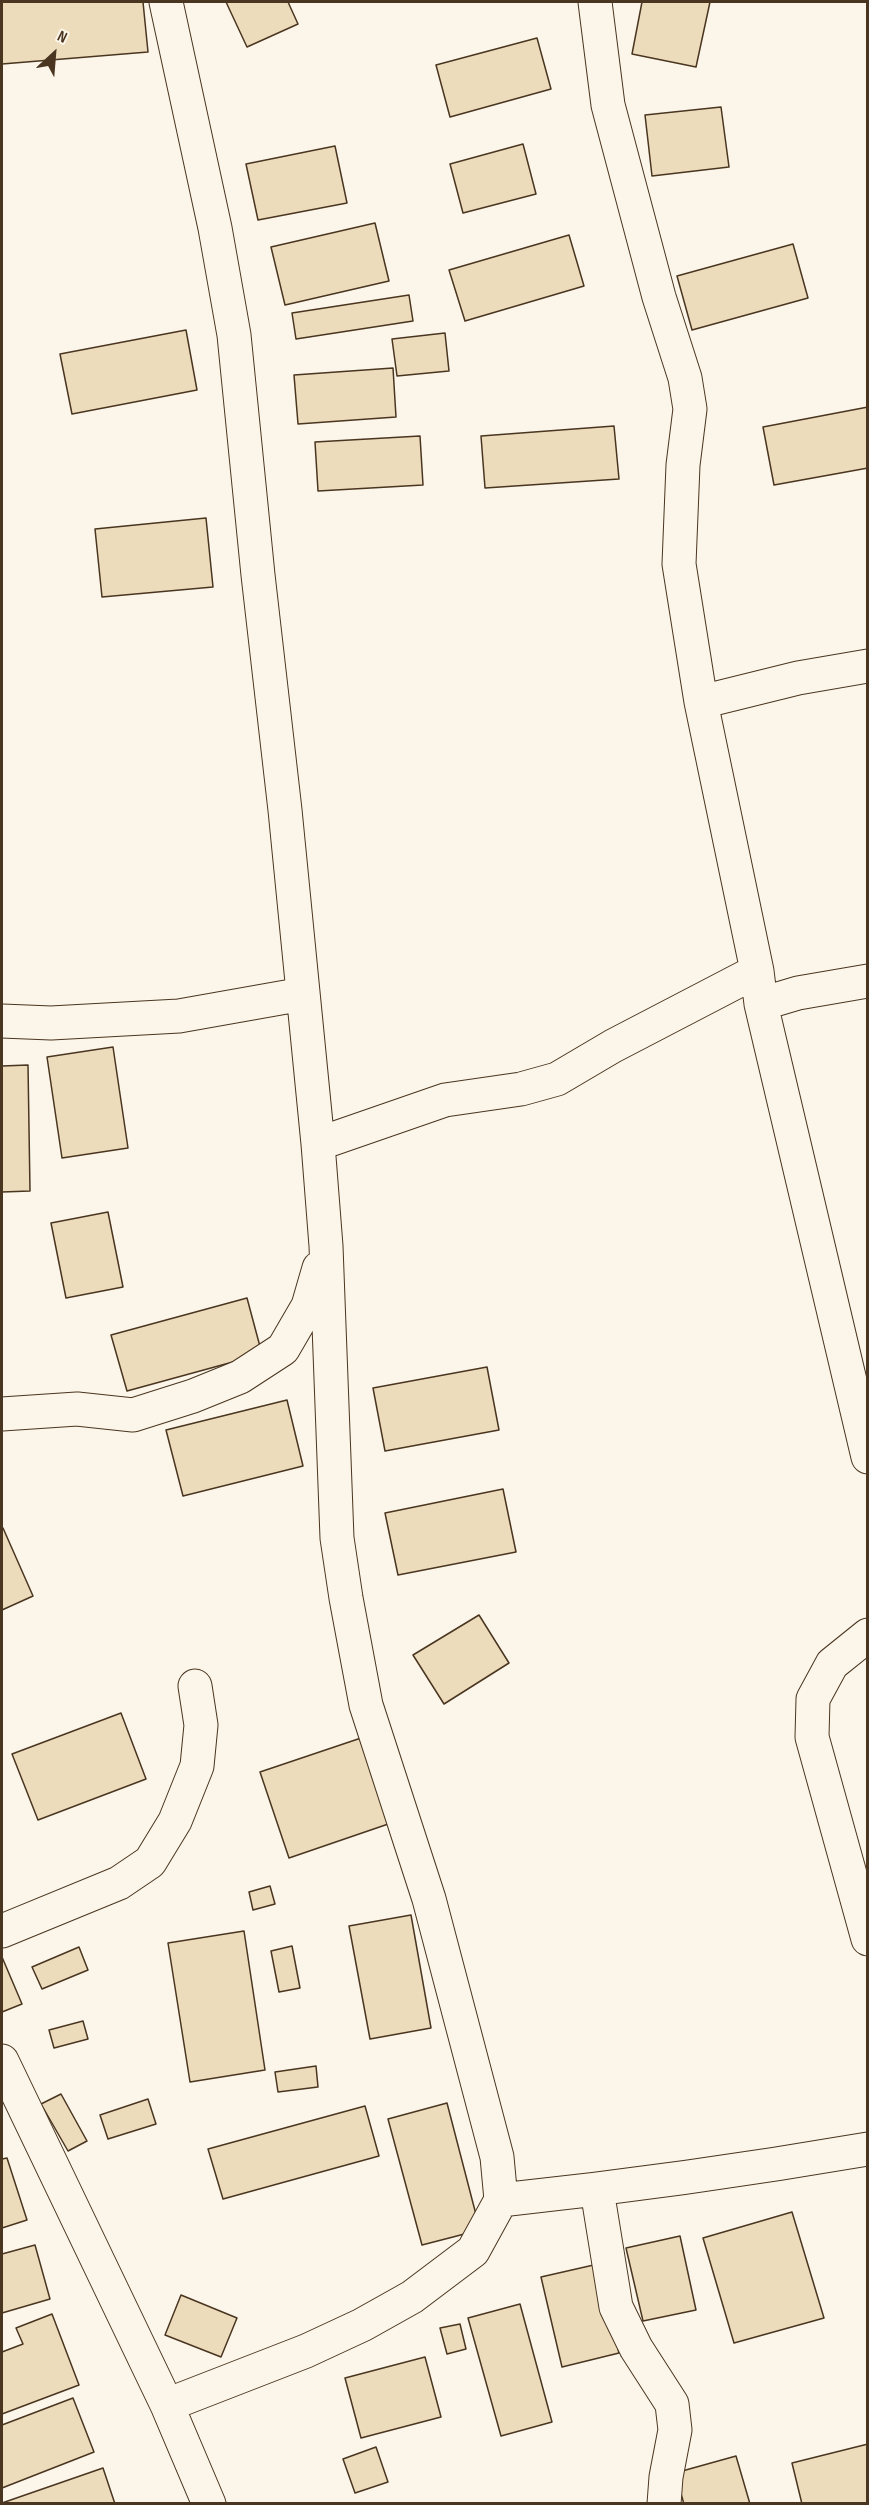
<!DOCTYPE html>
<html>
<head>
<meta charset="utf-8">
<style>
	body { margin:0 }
	#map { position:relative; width:869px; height:2505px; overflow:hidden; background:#fbf6e9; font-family:"Sofia Sans Condensed",sans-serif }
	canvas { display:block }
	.frame { position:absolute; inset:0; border:3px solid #4a3520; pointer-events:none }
	.north { position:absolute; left:24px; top:24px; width:60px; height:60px; -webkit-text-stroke:4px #fbf6e9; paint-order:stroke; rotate:26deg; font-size:16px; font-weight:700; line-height:24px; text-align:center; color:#4a3520 }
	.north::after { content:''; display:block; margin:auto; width:21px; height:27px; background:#4a3520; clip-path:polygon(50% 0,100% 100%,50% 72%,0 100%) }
</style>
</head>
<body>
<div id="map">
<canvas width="869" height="2505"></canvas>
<div class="frame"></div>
<div class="north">N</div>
</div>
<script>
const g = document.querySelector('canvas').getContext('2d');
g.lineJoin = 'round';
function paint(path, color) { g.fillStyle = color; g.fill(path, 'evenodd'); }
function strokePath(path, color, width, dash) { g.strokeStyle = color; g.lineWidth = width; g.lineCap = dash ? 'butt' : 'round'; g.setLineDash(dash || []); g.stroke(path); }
const building = new Path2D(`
	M2,2h141l5,50 -146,12z
	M226,2h62l10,22 -51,23z
	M642,2h68l-14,65 -64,-13z
	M537,38l14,51 -101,28 -14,-52z
	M721,107l8,60 -77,9 -7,-61z
	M523,144l13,50 -73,19 -13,-49z
	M335,146l12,57 -89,17 -12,-56z
	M375,223l14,58 -104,24 -14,-58z
	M569,235l15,51 -119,35 -16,-51z
	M793,244l15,54 -116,32 -15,-54z
	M409,295l4,26 -117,18 -4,-26z
	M186,330l11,60 -125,24 -12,-60z
	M445,333l4,38 -52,5 -5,-37z
	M393,368l3,49 -98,7 -4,-49z
	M868,407v61l-94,17 -11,-58z
	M614,426l5,53 -134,9 -4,-52z
	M420,436l3,49 -105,6 -3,-49z
	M206,518l7,69 -111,10 -7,-68z
	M113,1047l15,101 -66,10 -15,-101z
	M28,1065l2,126 -28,1v-126z
	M108,1212l15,75 -57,11 -15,-75z
	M247,1298l15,56 -135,37 -16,-56z
	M487,1367l12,63 -114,21 -12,-63z
	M287,1400l16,66 -120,30 -17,-66z
	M503,1489l13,63 -118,23 -13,-62z
	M3,1528l30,68 -31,14v-81z
	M479,1615l30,48 -65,41 -31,-49z
	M121,1713l25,66 -108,41 -26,-66z
	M367,1736l30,85 -108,37 -29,-86z
	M270,1886l5,18 -22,6 -4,-18z
	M411,1915l20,113 -61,11 -21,-113z
	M244,1931l21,139 -75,12 -22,-139z
	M292,1946l8,42 -21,4 -8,-41z
	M79,1947l9,23 -46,19 -10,-22z
	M2,1957l20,47 -20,8z
	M83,2021l5,18 -34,9 -5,-18z
	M316,2066l2,21 -40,5 -3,-20z
	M61,2094l26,47 -19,10 -27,-47z
	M148,2099l8,25 -48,15 -8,-24z
	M447,2103l33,127 -58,15 -34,-126z
	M365,2106l14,50 -156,43 -15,-50z
	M7,2158l20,62 -25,8v-69z
	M792,2212l32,106 -90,25 -31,-105z
	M680,2236l16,74 -53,11 -17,-73z
	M35,2245l15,54 -48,14v-59z
	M598,2264l21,89 -57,14 -21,-90z
	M181,2295l56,23 -16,39 -56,-22z
	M520,2304l32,118 -51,14 -33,-118z
	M52,2314l27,71 -77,29v-62l21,-8 -7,-16z
	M460,2324l6,25 -19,5 -7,-26z
	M425,2357l16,60 -80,21 -16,-60z
	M73,2398l21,54 -92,36v-63z
	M868,2444v60h-66l-10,-41z
	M376,2447l12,35 -33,11 -12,-34z
	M736,2456l14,48h-66l-9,-31z
	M103,2468l12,36h-113v-1z`);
paint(building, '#ecdcbc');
strokePath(building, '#4a3520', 1.5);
const street = new Path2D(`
	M166,2l49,226 19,107 24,240 27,235 33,334 8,102 11,292 9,60 20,107 63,194 68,258 4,43 -28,51 -61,46 -50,28 -56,26 -139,54
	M595,2l13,103 51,192 26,81 5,31 -7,56 -4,99 22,138 56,269 4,33 107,453
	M701,702l97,-24 70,-12
	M761,1004l37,-11 70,-12
	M2,1021l49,2 128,-7 124,-22
	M318,1144l127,-44 76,-11 36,-10 56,-33 144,-75
	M2,1414l75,-5 56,6 60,-19 47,-19 43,-28 25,-43 11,-38
	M868,1635l-36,29 -19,35 -1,38 56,202
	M2,1931l117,-48 31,-21 25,-41 22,-55 4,-41 -6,-39
	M2,2061l165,344 42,99
	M597,2190l19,117 20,41 36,56 3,26 -9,47 -2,27
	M501,2200c123,-13 245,-30 367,-51`);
strokePath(street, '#4a3520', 35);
strokePath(street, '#fbf6e9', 33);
</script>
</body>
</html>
